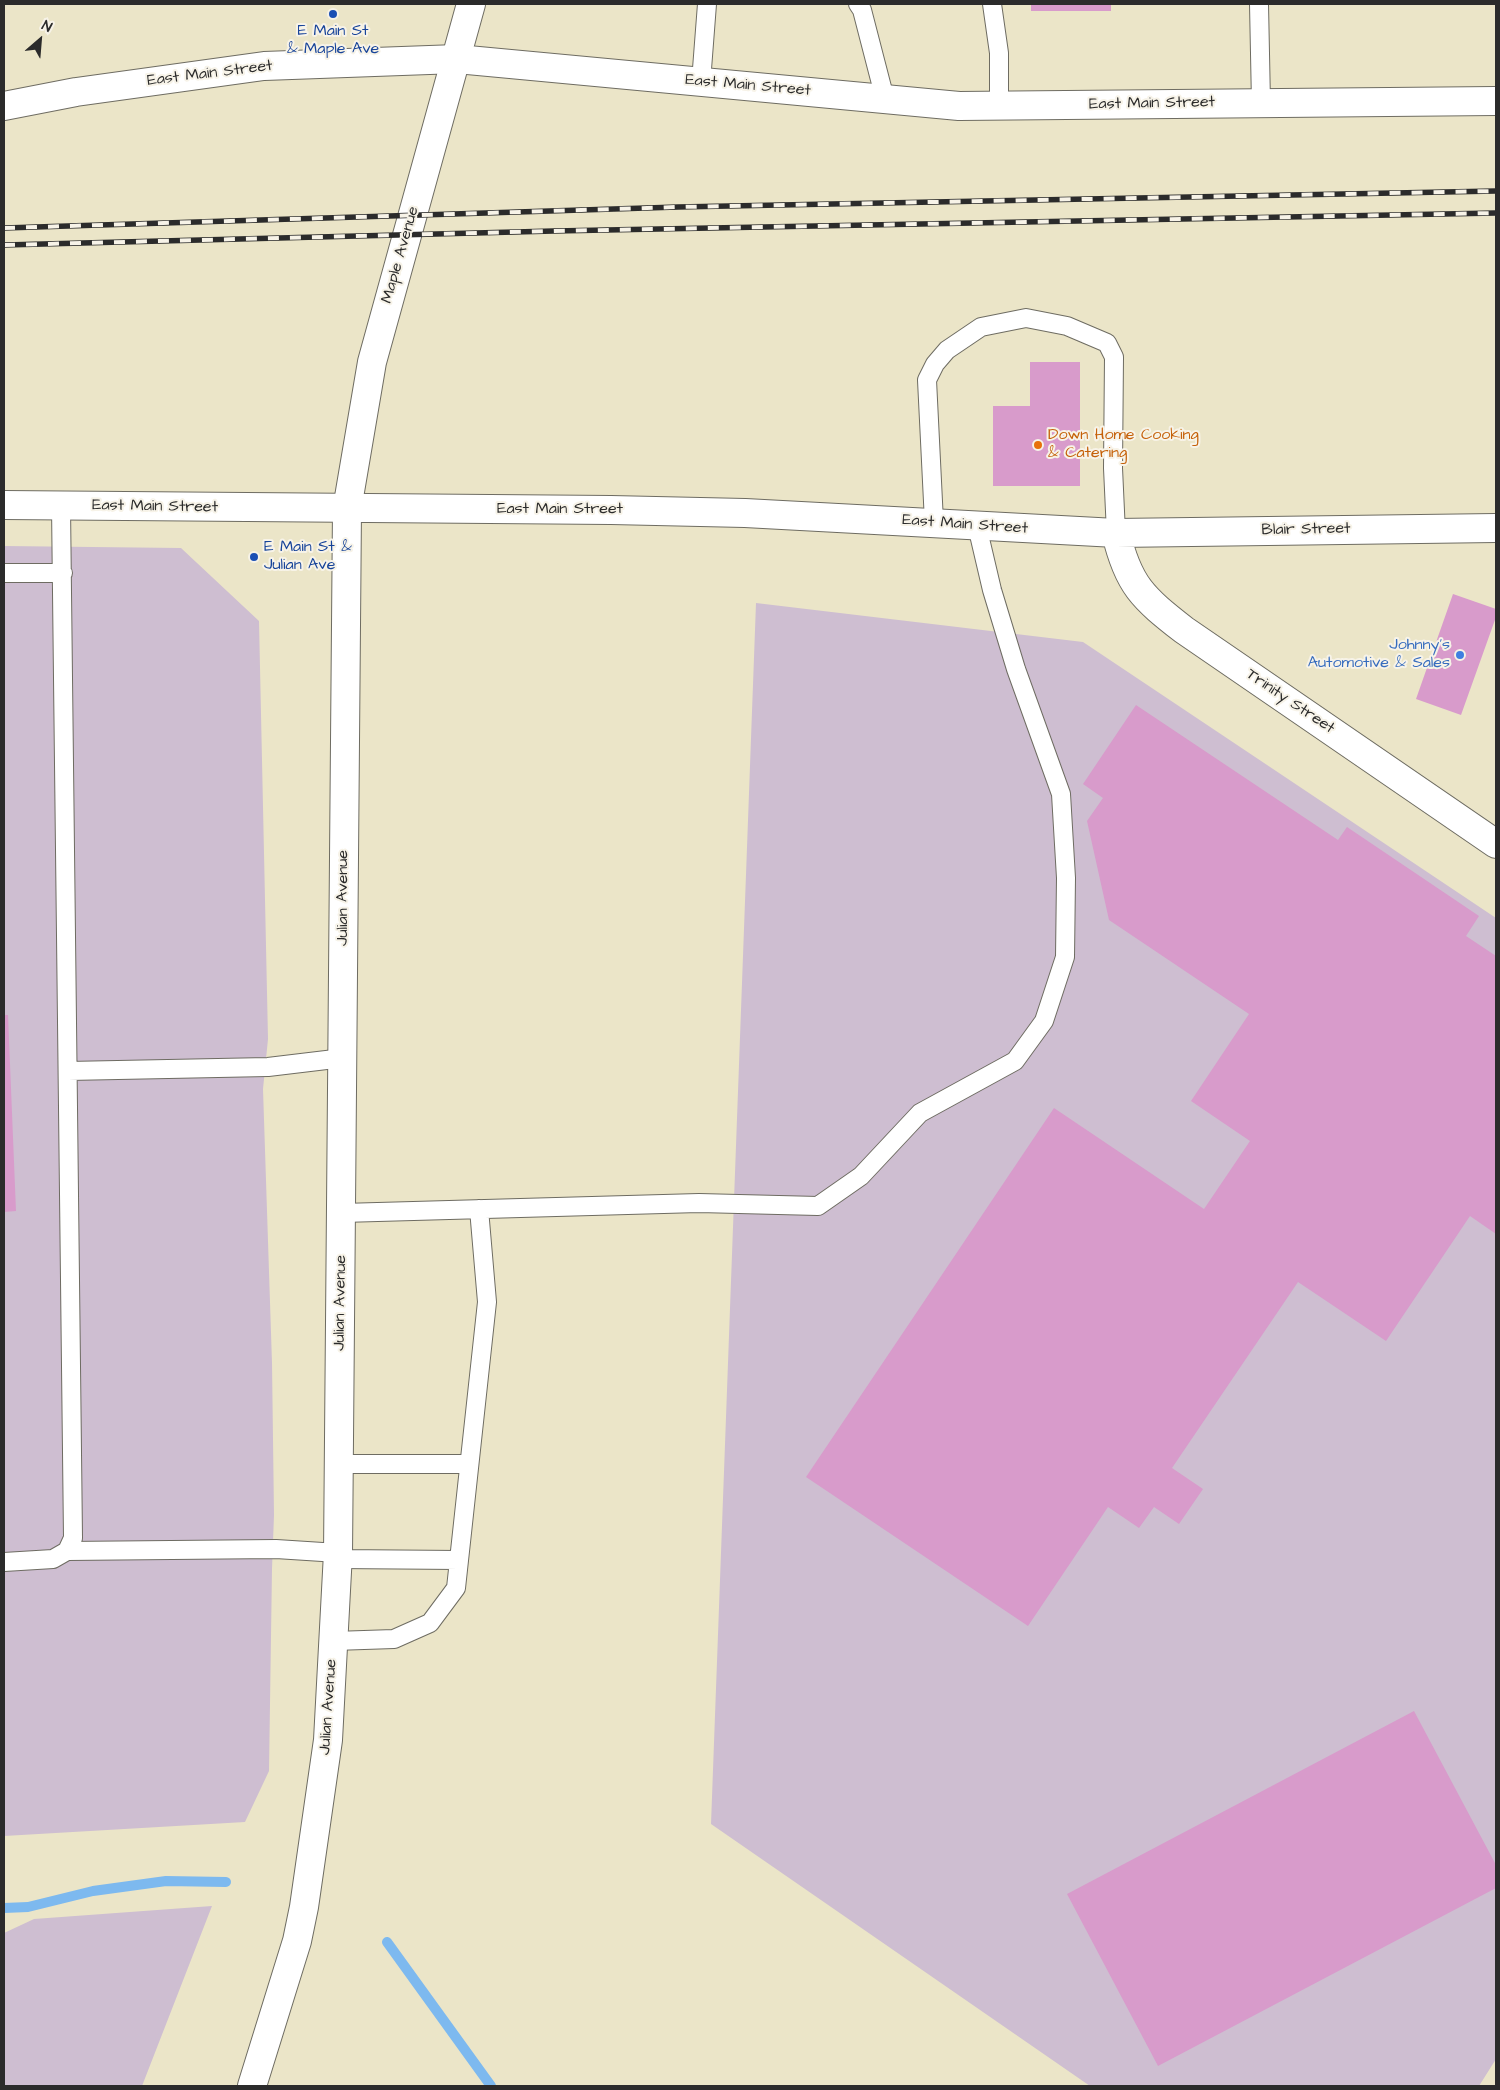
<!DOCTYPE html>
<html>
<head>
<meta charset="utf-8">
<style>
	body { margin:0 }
	#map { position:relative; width:1500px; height:2090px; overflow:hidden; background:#ebe5c8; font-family:"Architects Daughter",sans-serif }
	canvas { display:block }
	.frame { position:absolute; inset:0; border:5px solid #2b2b2b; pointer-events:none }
	.north { position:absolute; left:15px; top:15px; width:50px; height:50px; -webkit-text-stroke:4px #f7f3e8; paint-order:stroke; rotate:27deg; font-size:14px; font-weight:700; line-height:20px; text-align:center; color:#2b2b2b }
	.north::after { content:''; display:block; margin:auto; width:18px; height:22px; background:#2b2b2b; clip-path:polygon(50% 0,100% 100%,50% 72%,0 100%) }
</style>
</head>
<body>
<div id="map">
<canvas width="1500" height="2090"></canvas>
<div class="frame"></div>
<div class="north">N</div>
</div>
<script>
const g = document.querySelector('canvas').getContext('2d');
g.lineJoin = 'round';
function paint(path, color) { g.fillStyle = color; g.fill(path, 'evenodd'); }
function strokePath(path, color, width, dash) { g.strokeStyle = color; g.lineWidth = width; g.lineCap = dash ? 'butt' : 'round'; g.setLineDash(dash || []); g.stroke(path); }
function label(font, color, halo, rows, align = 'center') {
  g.font = font + ' "Architects Daughter",sans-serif'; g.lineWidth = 4; g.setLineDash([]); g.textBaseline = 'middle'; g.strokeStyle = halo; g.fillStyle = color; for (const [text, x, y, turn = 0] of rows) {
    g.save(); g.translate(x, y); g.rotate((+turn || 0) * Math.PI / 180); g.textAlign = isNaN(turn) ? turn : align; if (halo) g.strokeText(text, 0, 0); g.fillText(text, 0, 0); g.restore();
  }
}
paint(new Path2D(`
	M4,546l177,2 78,73 9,418 -5,50 9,274 2,152 -2,54 -3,202 -24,51 -241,14z
	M756,603l327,39 413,276v1141l-17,27h-389l-379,-262z
	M212,1906l-70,180h-138v-153l30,-14z`), '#cebed1');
strokePath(new Path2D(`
	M4,1908l24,-1 65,-16 73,-10 60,1
	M387,1942l104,144`), '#7db9ef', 10);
paint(new Path2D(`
	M1031,4h80v7h-80z
	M1030,362h50v124h-87v-80h37z
	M1453,594l43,15v8l-35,98 -45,-16z
	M1136,705l202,135 9,-13 132,89 -13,20 30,20v278l-26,-18 -84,125 -88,-59 -126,186 31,21 -24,35 -25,-17 -15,21 -31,-21 -80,119 -222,-149 248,-369 150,101 46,-68 -59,-40 58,-87 -140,-94 -22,-99 16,-23 -20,-14z
	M4,1015h4l8,196 -12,1z
	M1414,1711l82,154v23l-338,178 -91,-172z`), '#d89bcb');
const lane = new Path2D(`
	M858,4l4,6 23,89
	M992,4l7,49v53
	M1259,4l2,99
	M701,82l6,-78
	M934,522l-7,-142 8,-16 12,-14 34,-23 45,-9 41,8 40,17 7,14 -1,111 3,65
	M4,573h59
	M68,1071l200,-4 75,-9
	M342,1213l357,-10 119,3 43,-30 59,-63 95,-52 29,-40 21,-64 1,-79 -5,-84 -45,-125 -24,-79 -15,-64
	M339,1464h130
	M67,1551l209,-2 62,4
	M338,1559l121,1
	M4,1562l49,-3 14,-8 6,-13 -12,-1032
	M334,1641l60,-2 36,-16 26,-35 31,-286 -8,-93`);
const street = new Path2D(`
	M347,509l25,-147 99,-358`);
const secondary = new Path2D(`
	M4,106l72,-14 188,-26 193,-7 502,47 537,-5
	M4,505l607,5 134,3 371,20 380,-5
	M1116,533c12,52 27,65 68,97l312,214
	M252,2086l45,-145 7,-34 24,-167 10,-187 9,-1044`);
strokePath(lane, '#6e6c62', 20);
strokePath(street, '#6e6c62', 30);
strokePath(secondary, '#6e6c62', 30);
strokePath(lane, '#fff', 18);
strokePath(street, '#fff', 28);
strokePath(secondary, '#fff', 28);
const rail = new Path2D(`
	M4,228l674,-21 818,-16
	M4,245l550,-14 942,-18`);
strokePath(rail, '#2b2b2b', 5.5);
strokePath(rail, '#f7f3e8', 4, [11]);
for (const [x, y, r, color] of [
	[333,14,5,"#1a4fb4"],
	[1038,445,5,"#e8710a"],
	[254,557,5,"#1a4fb4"],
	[1460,655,5,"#3f7fe0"]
]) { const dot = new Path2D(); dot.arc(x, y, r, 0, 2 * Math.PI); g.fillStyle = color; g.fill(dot); strokePath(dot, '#f7f3e8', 2); }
label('16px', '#164399', '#f7f3e8', [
	["E Main St",333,32],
	["& Maple Ave",333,50],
	["E Main St &",264,548,"left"],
	["Julian Ave",264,566,"left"]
]);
label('16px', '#2b2b2b', '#f7f3e8', [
	["East Main Street",210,74,-7],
	["East Main Street",748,86,5],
	["East Main Street",1152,104,-1],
	["Maple Avenue",401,255,-74],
	["East Main Street",155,507,1],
	["East Main Street",560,510],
	["East Main Street",965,525,4],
	["Blair Street",1306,530,-1],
	["Trinity Street",1290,702,34],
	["Julian Avenue",344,898,-90],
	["Julian Avenue",341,1303,-89],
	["Julian Avenue",329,1707,-86]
]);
label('16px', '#c56008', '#f7f3e8', [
	["Down Home Cooking",1048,436],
	["& Catering",1048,454]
], 'left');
label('16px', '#366cbe', '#f7f3e8', [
	["Johnny's",1450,646],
	["Automotive & Sales",1450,664]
], 'right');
</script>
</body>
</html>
